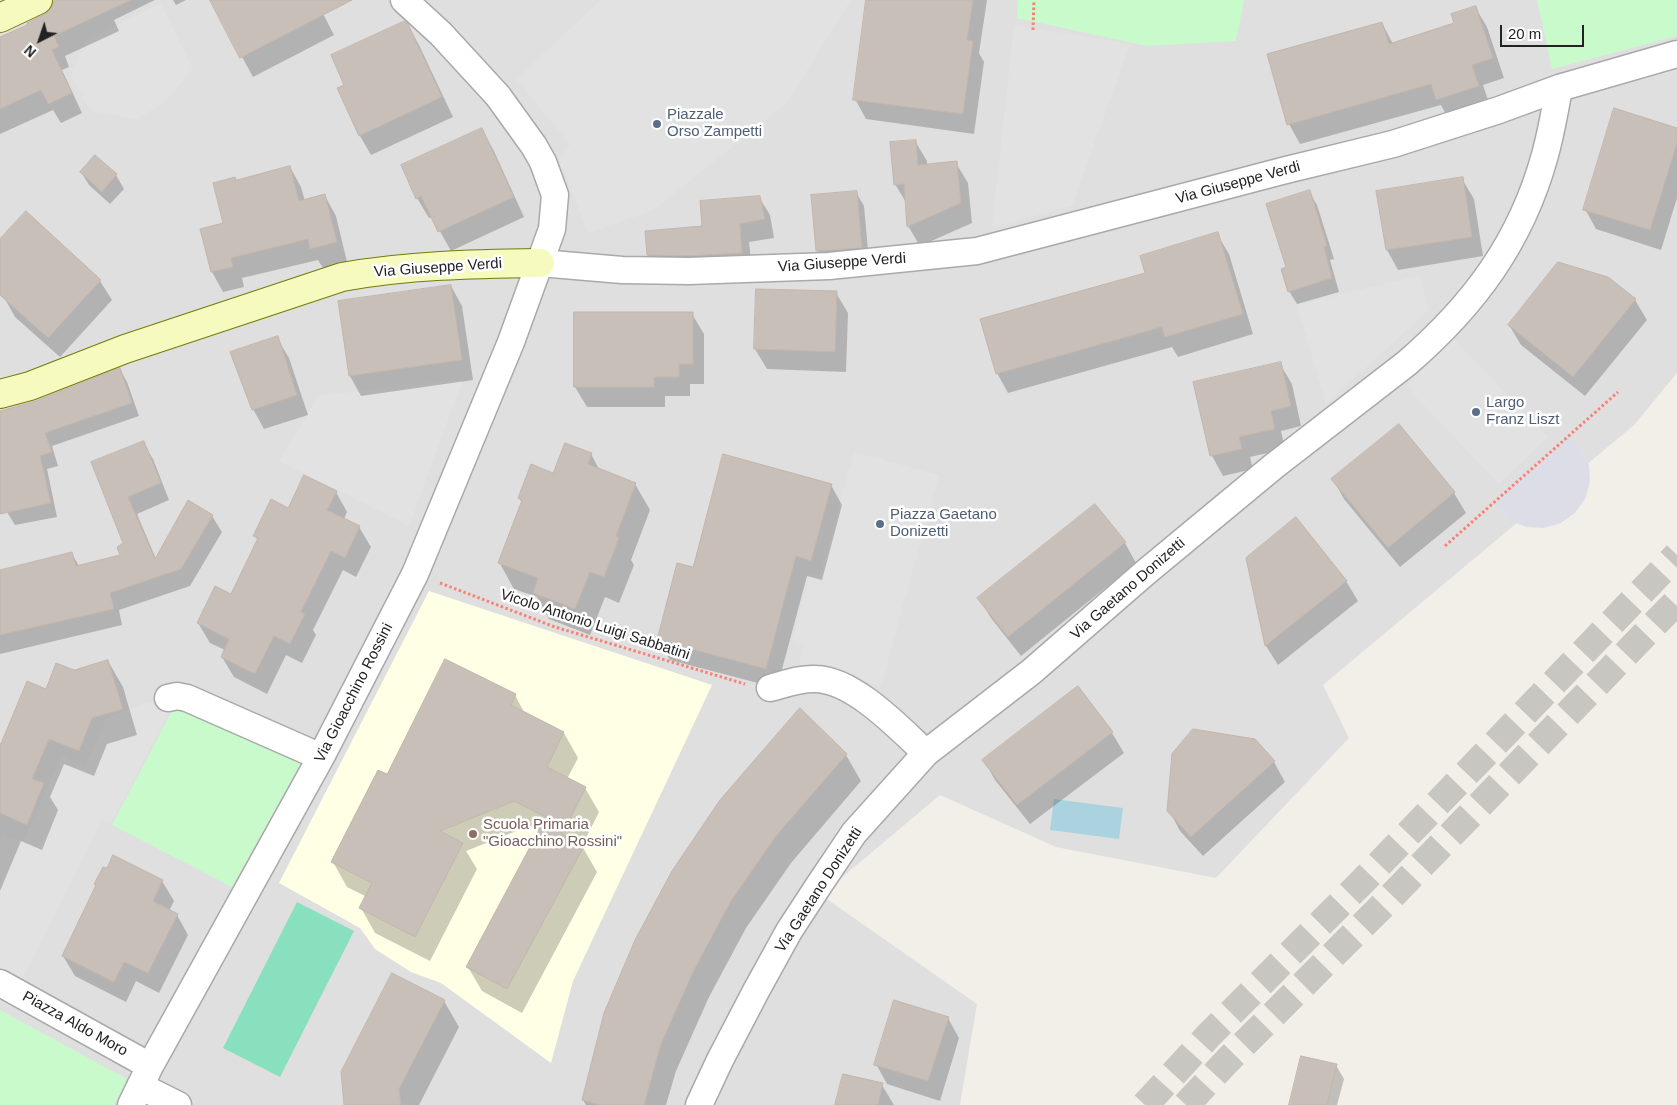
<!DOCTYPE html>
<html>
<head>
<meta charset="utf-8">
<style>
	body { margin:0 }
	#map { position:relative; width:1677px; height:1105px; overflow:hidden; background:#f2efe9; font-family:Helvetica,sans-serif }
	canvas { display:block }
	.north { position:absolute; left:15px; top:15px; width:50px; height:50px; -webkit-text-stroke:4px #fff; paint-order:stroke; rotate:221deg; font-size:14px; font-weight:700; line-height:20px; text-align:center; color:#222 }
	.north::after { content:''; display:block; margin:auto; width:18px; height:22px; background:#222; clip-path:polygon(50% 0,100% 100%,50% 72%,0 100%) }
	.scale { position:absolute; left:1500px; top:25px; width:84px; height:22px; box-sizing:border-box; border:2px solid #222; border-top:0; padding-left:6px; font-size:15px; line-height:18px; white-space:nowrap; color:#222; -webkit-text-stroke:4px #fff; paint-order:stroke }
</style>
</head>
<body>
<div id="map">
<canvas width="1677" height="1105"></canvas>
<div class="north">N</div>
<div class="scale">20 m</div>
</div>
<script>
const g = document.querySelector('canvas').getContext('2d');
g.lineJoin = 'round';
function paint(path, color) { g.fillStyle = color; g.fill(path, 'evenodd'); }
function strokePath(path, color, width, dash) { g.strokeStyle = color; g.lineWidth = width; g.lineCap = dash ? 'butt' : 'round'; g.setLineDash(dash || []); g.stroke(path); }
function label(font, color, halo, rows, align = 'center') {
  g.font = font + ' Helvetica,sans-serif'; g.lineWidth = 5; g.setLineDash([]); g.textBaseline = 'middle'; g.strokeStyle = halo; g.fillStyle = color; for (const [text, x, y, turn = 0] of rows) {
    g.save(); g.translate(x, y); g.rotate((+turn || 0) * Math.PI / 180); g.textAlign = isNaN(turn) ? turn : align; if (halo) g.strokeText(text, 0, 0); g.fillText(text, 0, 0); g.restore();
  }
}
paint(new Path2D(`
	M0,0h1677v373l-43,52 -311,260 26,53 -133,140 -160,-31 -116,-52 -119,100 156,109 -17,101h-960z`), '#e0dfdf');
paint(new Path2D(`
	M429,591l283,94 -139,296 -22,82 -110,-80 -30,-11 -36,-23 -15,-21 -81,-45z`), '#ffffe5');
paint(new Path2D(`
	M1018,0h226l-8,41 -89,5 -130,-28z
	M1537,0h140v36l-125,33z
	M177,701l125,60 -70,126 -120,-62z
	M0,1010l127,69 -13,26h-114z`), '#c8facc');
paint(new Path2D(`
	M297,902l57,29 -74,146 -57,-29z`), '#88e0be');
paint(new Path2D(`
	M601,0h250l-64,103 -133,107 -66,23 -30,-76 12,-12 -54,-66z
	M161,3l32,66 -28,33 -28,17 -47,-8 -19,-36 14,-34z
	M1014,25l116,19 -58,162 -80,21z
	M1420,275l9,35 -103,94 -29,-99z
	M1454,339l94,98 -49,47 -94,-98z
	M463,379l-54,147 -130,-65 39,-65z
	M854,452l85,23 -58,212 -82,-22 5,-19 -12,-4 18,-69 10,2z
	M149,702l21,9 -60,114 -8,-4 -84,166 -18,-9v-135l3,-7 20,6 39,-86 23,11 22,-49z`), '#e2e2e2');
paint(new Path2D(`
	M1569,436l12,13 8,16 1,17 -5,17 -10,14 -14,10 -17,5 -18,-1 -16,-7 -16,-17z`), '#dddde8');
paint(new Path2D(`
	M1054,799l69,9 -4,31 -69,-9z`), '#aad3df');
paint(new Path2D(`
	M59,0h96l-41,20 5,11 -54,25 4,11 -7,3 20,43 -21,10 -8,-13 -53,24v-95l29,-14 17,-10z
	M173,0h13l-10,5z
	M211,0h105l18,35 -81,42z
	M921,0h66l-8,53 5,9 -10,72 -108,-15 -11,-20z
	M1475,7l12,20 17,51 -21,7 7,21 -41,14 -8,-15 -141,39 -11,-20 93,-101 11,21 62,-20z
	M407,25l12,20 34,72 -82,38 -11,-19 -14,-51z
	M481,129l12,20 31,68 -73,34 -19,-34 -3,1 -12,-20z
	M1677,129v69l-16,52 -65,-21 -11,-20z
	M915,141l12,20v4l29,-2 12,20 4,40 -52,23 -12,-20 -1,-22 -12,-20z
	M95,156l21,19 8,14 -14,15 -21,-19 -8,-13z
	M290,167l11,20 4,14 20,-5 11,20 11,46 -24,6 -5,-8 -76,18 2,9 -21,5 -11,-20 24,-91z
	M1462,179l12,20 9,57 -85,14 -11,-20z
	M856,192l8,14 5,55 -44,3 -7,-13 -5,-55z
	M1309,192l8,13 17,54 -4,1 9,32 -42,12 -8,-13 -2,-23z
	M759,197l11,18 4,23 -25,4 3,29 -93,3 -11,-19z
	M1217,234l12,20 24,80 -75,23 -6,-10 -164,46 -11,-20 150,-99z
	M100,281l12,19 -52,57 -45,-40 -11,-20z
	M451,286l11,20 11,74 -112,16 -11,-20z
	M757,290l79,3 12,20 -2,59 -79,-3 -12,-20z
	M1635,300l12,20 -62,76 -64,-51 -12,-20z
	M576,314h116l12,20v50h-14v12h-25v11h-78l-12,-20z
	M277,338l12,20 19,57 -44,14 -11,-20z
	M1280,364l12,20 9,42 -20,5 4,18 -35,8 3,12 -30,7 -11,-20 -17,-73z
	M120,369l7,13 12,34 -87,30 6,20 -11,3 10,48 -42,8 -8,-13 -7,-64v-36l36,-10z
	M1399,425l55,68 12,20 -66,54 -56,-68 -11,-20z
	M143,443l10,16 16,41 -32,14 19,45 56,-43 10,16 -32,54 -71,24 3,15 -122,29v-83l72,-17 7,12 42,-10 4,-13 -33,-80z
	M591,454l9,17 35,13 15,26 -19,50 3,5 -15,38 -14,-6 -15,38 -41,-16 -12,-22 -23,-8 -15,-27 23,-59 -3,-5 35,-24z
	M831,485l11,20 -20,75 -15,-4 -30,112 -107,-28 -12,-20 36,-71z
	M336,492l11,20 -3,7 15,8 12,20 -15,30 -13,-7 -30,60 3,5 -14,28 -16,-8 -19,39 -33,-17 -12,-20 3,-7 -15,-7 -12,-20 34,-28 26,-54 -3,-5 34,-27z
	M1125,543l11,20 -115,93 -30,-38 -12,-20z
	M1247,559l99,22 12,20 -80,64 -12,-19z
	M108,661l15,26 14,48 -30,9 -13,32 -30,-12 -14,33 8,13 -16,40 -21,-9 -21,50v-148l2,1 44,-54 28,-19z
	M515,695l10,19 39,19 14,25 -11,21 18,9 14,24 -17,34 15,26 -75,141 -40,-22 -14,-24 72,-136 -11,-5 -63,25 11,18 -47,92 -55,-28 -14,-25 6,-11 -20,-10 -14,-25 55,-86z
	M1112,733l12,20 -94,71 -35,-44 -11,-20z
	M1254,740l20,22 11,20 -82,74 -23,-25 -11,-21z
	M846,755l15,26 -70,82 -45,65 -37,69 -33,74 -10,34h-80l-3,-5 23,-87z
	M162,881l12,20 -5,10 8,4 11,20 -29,58 -23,-12 -10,21 -51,-26 -12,-20 34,-69z
	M444,1001l15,26 -40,78h-74z
	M948,1018l11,20 -19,63 -53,-17 -11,-20z
	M1336,1065l8,14 -7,26h-47z
	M882,1085l12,20h-57z`), '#0003');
const building = new Path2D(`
	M56,0h75l-77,36 5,11 -7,3 20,43 -24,11 -7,-14 -41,19v-72l27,-12v-2l18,-9 6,-5 3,-8z
	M210,0h142l-112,58z
	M866,0h107l-6,40 6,1 -10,73 -110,-14z
	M1476,6l17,52 -21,7 7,21 -43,14 -5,-16 -144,41 -20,-71 115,-32 7,22 65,-21 -3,-9z
	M405,21l3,3 34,73 -83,39 -22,-48 7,-3 -13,-30z
	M1614,108l63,20v15l-27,87 -67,-20z
	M482,128l32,69 -76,35 -17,-36 -5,3 -15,-34z
	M916,140l2,25 39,-4 4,42 -54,24 -3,-43 -10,1 -4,-43z
	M95,155l22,19 -15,18 -22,-20z
	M290,166l9,35 26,-7 12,48 -27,7 -2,-10 -77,19 2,9 -22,5 -11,-43 23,-6 -10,-40 22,-6 1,3z
	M1463,177l9,60 -86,13 -10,-59z
	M1310,190l17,56 -3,1 8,31 -44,14 -7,-23 5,-2 -20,-63z
	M857,191l5,57 -46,3 -5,-56z
	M760,196l5,23 -25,5 2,29 -53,3 -42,-1 -2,-24 57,-5 -2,-25z
	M26,211l75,69 -53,58 -48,-43v-56z
	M1218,232l25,82 -78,23 -3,-10 -166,47 -16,-55 165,-46 -5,-17z
	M1558,262l50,15 28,22 -63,78 -65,-52z
	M451,285l11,75 -113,16 -11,-75z
	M756,289l81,2 -2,61 -81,-3z
	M574,312h119v52h-14v13h-25v10h-80z
	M278,336l19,59 -45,15 -22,-58z
	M1281,362l10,44 -20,5 4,18 -36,8 3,12 -32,7 -17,-74z
	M120,368l12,35 -87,30 7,19 -12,4 11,47 -51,11v-103l36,-10z
	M1399,424l56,68 -67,56 -57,-69z
	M144,441l17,42 -33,14 27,62 33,-59 25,15 -32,54 -71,24 4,16 -114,26v-65l72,-18 4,14 44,-11 -3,-8 6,-4 -32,-81z
	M565,443l27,10 -4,11 48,19 -20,53 3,2 -15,39 -14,-5 -15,37 -42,-16 5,-15 -40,-15 24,-63 -4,-2 13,-34 22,9z
	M723,454l109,30 -21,77 -15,-5 -30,113 -109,-29 20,-77 16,4z
	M304,475l33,16 -10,19 33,16 -15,32 -14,-7 -30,61 4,2 -15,30 -16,-8 -19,38 -34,-17 8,-18 -32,-16 18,-37 16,8 27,-56 -5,-2 18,-37 17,9z
	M1095,504l31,38 -118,95 -31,-39z
	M1296,517l51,64 -82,65 -19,-88z
	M445,659l71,35 -5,11 53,27 -17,35 39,20 -24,47 22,12 -77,143 -41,-22 80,-150 -32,-16 -74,30 23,12 -48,94 -56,-29 13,-25 -41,-21 47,-92 9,4z
	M108,660l15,49 -31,9 -13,33 -30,-12 -17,40 12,4 -17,42 -27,-12v-67l27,-65 19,8 10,-26 18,7z
	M1078,686l35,46 -96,73 -35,-45z
	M800,708l47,46 -71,82 -45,65 -37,69 -33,74 -17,61h-44l-18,-5 22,-87 31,-73 37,-69 48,-71z
	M1193,729l62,10 20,22 -84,76 -24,-26 5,-57z
	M113,855l50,25 -10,21 25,13 -30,59 -24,-11 -10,20 -52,-26 34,-71 -2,-1 9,-17 4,1z
	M392,973l53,27 -46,89 2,16h-57l-3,-33z
	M894,1000l55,17 -21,64 -54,-16z
	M1301,1056l36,8 -10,41h-38z
	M843,1074l40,9 -5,22h-43z`);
paint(building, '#c7bfb8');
strokePath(building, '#c4b6ab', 1);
strokePath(new Path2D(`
	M1145,1105l64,-70 153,-153 315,-327
	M1186,1105l42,-45 156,-156 293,-303`), '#c8c6c1', 28, [28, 14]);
const street = new Path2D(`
	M540,263l82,7 67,1 140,-5 148,-15 309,-81 107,-26 106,-34 60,-22 118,-34
	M770,688c15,-4 30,-10 46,-9 38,1 83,49 110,74
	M168,698l9,-2 10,2 134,59
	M0,983l150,83
	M140,1086l38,19
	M131,1105l19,-39 171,-309 94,-183 96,-232 41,-113 3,-34 -12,-33 -9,-16 -36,-50 -57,-62 -37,-34
	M699,1105l21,-45 36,-69 33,-60 30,-46 35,-52 72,-80 105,-81 115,-100 128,-106 133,-103c67,-58 114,-121 138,-208 6,-22 10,-44 14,-67`);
const secondary = new Path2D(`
	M0,18l38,-18
	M0,394l30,-8 95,-37 217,-72c66,-12 131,-13 198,-14`);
strokePath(street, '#a9a9a9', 29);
strokePath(secondary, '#707d05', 30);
strokePath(new Path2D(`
	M1033,30l1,-30
	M1445,546l173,-154
	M440,583l115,44 190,57`), '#fa8072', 3, [2.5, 2.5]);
strokePath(street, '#fff', 26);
strokePath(secondary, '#f7fabf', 28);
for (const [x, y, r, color] of [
	[657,124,5,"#5c6f8a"],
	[1476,412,5,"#5c6f8a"],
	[880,524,5,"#5c6f8a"],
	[473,834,5,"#8d6e63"]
]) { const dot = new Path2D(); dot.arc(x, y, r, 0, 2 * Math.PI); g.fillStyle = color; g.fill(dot); strokePath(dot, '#fff', 2); }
label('15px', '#4e5e75', '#fff', [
	["Piazzale",667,115],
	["Orso Zampetti",667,132],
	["Largo",1486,403],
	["Franz Liszt",1486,420],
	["Piazza Gaetano",890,515],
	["Donizetti",890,532]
], 'left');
label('15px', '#222', '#fff', [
	["Via Giuseppe Verdi",1238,183,-15],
	["Via Giuseppe Verdi",842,263,-4],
	["Via Giuseppe Verdi",438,268,-4],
	["Via Gaetano Donizetti",1128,589,-41],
	["Vicolo Antonio Luigi Sabbatini",595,625,18],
	["Via Gioacchino Rossini",354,693,-63],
	["Via Gaetano Donizetti",819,890,-57],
	["Piazza Aldo Moro",75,1024,29]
]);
label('15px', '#785e54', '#fff', [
	["Scuola Primaria",483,825],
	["\"Gioacchino Rossini\"",483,842]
], 'left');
</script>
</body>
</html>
